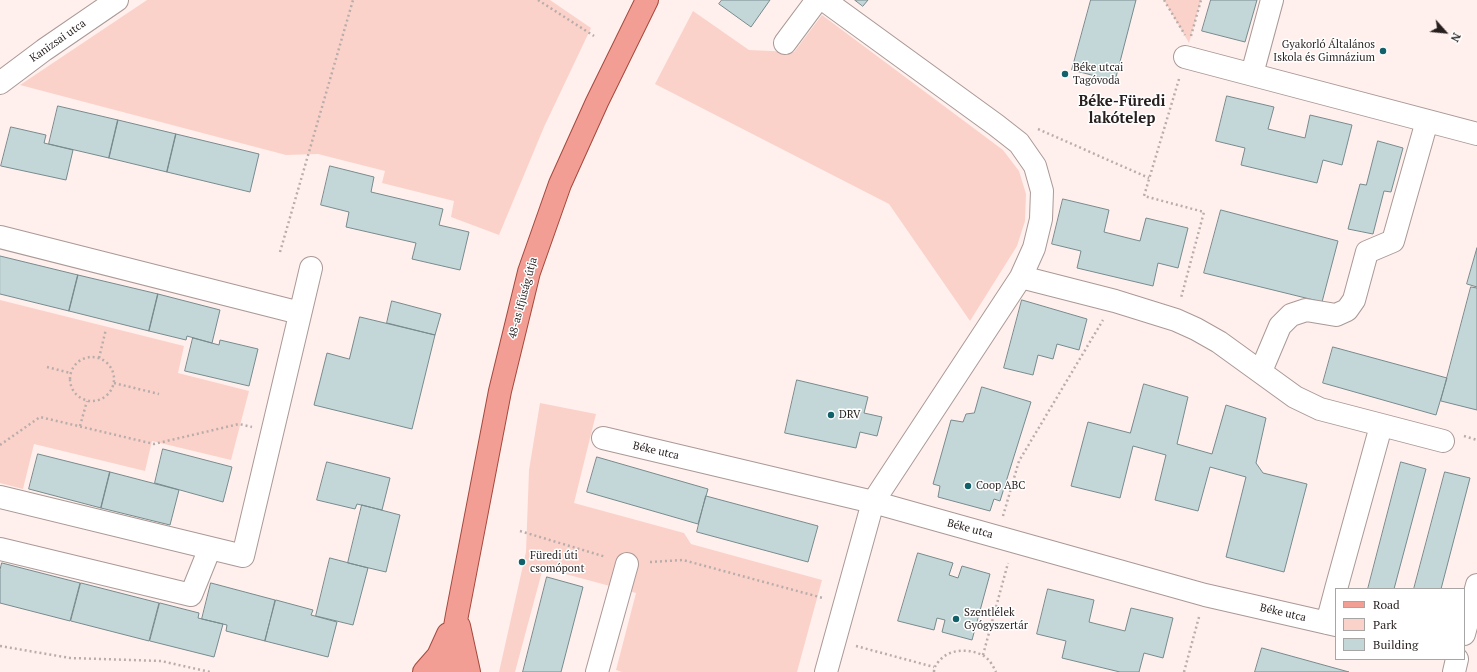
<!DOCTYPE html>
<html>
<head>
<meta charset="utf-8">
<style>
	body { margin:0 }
	#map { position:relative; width:1477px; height:672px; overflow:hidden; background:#fff0ed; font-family:"PT Serif",serif }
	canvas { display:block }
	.legend { position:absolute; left:1335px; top:588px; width:130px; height:72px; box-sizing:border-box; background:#fff; border:1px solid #a8a5a5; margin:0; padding:5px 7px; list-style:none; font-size:12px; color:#261f1e }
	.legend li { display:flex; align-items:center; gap:8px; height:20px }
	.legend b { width:20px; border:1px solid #a8a5a5 }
	.north { position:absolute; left:1425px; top:12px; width:40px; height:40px; -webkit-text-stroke:3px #fff; paint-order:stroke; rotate:117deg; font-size:11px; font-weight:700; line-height:16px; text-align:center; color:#261f1e }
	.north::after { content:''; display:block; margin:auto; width:14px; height:18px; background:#261f1e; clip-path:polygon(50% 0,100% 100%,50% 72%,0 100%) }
</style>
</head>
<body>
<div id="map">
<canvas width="1477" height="672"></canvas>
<ul class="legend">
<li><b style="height:5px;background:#f29e95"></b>Road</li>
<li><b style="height:11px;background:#fbd2ca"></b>Park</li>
<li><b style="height:11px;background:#c3d7d9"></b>Building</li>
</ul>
<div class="north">N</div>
</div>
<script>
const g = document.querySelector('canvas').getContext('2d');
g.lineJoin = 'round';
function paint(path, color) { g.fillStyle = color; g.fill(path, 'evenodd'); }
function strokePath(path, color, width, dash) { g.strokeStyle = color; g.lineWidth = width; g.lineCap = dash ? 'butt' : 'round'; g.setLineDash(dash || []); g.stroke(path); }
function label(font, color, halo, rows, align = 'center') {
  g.font = font + ' "PT Serif",serif'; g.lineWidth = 3; g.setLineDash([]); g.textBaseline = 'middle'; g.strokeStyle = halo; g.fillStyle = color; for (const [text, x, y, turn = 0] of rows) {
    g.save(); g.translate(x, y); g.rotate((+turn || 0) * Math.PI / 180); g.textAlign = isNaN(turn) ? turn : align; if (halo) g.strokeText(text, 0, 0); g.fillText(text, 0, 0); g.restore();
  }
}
paint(new Path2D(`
	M147,0h403l41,28 -47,99 -45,108 -48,-18 3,-16 -72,-18 3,-12 -67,-17 -32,1 -266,-70z
	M1164,0h37l-12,43z
	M693,11l56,39 45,2 28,-37 181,135 16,21 7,23 -1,27 -8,25 -47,75 -81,-117 -234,-120z
	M0,300l184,46 -6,27 71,18 -18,69 -79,-19 -7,30 -111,-27 -11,45 -23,-6z
	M540,403l56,11 -22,89 110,30 7,11 131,36 -25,92h-175l-6,-2 20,-77 -93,-25 -28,104h-16l27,-120 3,-82z`), '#fbd2ca');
const building = new Path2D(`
	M722,0h48l-19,27 -32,-23z
	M855,0h13l-5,6z
	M1091,0h45l-21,81 -43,-11z
	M1211,0h46l-12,42 -43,-11z
	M1227,96l47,11 -6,22 37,9 5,-23 42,10 -10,40 -19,-5 -6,23 -76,-18 4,-17 -29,-7z
	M58,106l60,14 -9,38 -60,-14z
	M118,120l58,14 -9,38 -58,-14z
	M11,127l35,8 -2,8 29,7 -7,30 -65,-14z
	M176,134l83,20 -9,38 -83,-20z
	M1378,141l25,7 -12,44 -7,-1 -11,43 -25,-5 12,-45 6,1z
	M330,166l44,11 -3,15 72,17 -4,16 30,7 -9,38 -48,-11 4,-16 -70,-16 3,-15 -28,-7z
	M1063,199l46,11 -5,22 36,9 6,-23 42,10 -10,40 -20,-5 -5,23 -76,-18 4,-17 -29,-7z
	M1221,210l117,31 -16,61 -118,-29z
	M1477,248v39l-10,-3z
	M0,256l78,19 -9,36 -69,-17z
	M78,275l80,19 -9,37 -80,-20z
	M1471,287l6,1v122l-36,-9z
	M158,294l62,16 -8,33 -25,-7 -1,4 -37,-9z
	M1022,300l65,19 -8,31 -22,-6 -4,15 -15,-4 -5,20 -29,-7z
	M392,301l49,13 -6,21 -48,-12z
	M360,317l75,18 -23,94 -98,-24 13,-52 22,6z
	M193,338l26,7 1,-5 38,9 -9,37 -64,-15z
	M1333,347l114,31 -11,37 -113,-32z
	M797,380l71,17 -4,16 18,4 -5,19 -17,-4 -4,16 -71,-15z
	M1144,384l44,13 -11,47 35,10 14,-49 40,13 -10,45 7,10 44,11 -23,88 -58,-15 20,-80 -36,-10 -12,44 -43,-11 11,-45 -33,-9 -13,52 -49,-12 17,-64 42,11z
	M982,387l49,15 -31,99 -6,-2 -4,12 -52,-14 2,-11 -7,-2 18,-64 12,2 3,-8 8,-1z
	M163,449l69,18 -9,35 -68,-19z
	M38,454l72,18 -9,36 -72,-19z
	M597,457l111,32 -10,35 -111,-32z
	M327,462l63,16 -8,32 -25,-6 -2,5 -38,-9z
	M1401,462l25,7 -32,120h-26z
	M110,472l69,18 -9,35 -69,-17z
	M1445,472l25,6 -29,111h-27z
	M706,496l112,30 -10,36 -111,-30z
	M362,505l38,10 -14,57 -38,-9z
	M918,553l35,10 -4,12 9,3 4,-12 28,8 -18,66 -30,-8 3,-12 -8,-2 -3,12 -36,-9z
	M330,558l38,10 -15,57 -37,-9z
	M2,563l78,20 -10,38 -70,-18v-33z
	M547,577l36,10 -22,85h-38z
	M81,583l78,20 -10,38 -78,-20z
	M211,583l64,17 -10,41 -39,-10 1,-6 -25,-6z
	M1048,589l46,11 -5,22 36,9 6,-23 42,10 -10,40 -19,-5 -5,19h-19l-58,-14 4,-17 -29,-7z
	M276,600l37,10 -2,5 26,7 -9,35 -63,-16z
	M160,603l39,10 -1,5 25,6 -9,33 -64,-16z
	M1262,648l87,24h-94z`);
paint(building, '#c3d7d9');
strokePath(building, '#788a8d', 1);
const minor = new Path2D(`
	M824,0l172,125 23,18 16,23 7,25 -1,28 -7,29 -13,29 -148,225 -47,170
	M785,43l32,-43
	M1185,57l292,77
	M1252,74l20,-74
	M0,83l44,-33 73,-50
	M0,237l300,76
	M1021,277l94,24 61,19 20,9 23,13 76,55 25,12 123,32
	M1261,371l19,-45 11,-11 15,-5 30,5 11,-5 7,-10 13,-48 26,-11 34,-120
	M603,438l270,64 332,93 131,30
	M0,497l243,59 68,-288
	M0,549l191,46 19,-47
	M1336,589l45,-163
	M1327,623l9,-34
	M1464,634l13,-49
	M597,672l30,-108
	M1454,672l3,-13`);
const major = new Path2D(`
	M459,626l10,46
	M424,672l14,-16 10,-22
	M447,672l10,-57 43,-224 29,-119 31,-88 37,-82 50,-102`);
strokePath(minor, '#aa9996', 24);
strokePath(major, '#a5483d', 24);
strokePath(new Path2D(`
	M538,0l56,36
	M1164,0l21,35
	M1191,36l10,-36
	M1179,79l-35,117 60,16 -23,86
	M1038,129l111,49
	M280,252l73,-252
	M70 379a22 22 0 1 1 44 0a22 22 0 1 1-44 0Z
	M99,358l7,-29
	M47,367l23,6
	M114,383l45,11
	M80,426l7,-25
	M1464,436l13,4
	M0,445l40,-28 114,27 85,-20 13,3
	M1003,516l16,-55 84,-141
	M520,531l86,26
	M650,562l33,-2 140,38
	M0,646l70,12 91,3 49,11
	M856,646l78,21
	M983,655l25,-92
	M934,672c0,-5 2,-7 5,-11 10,-12 29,-13 43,-6 7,3 11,11 14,17
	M1184,672l15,-55`), '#b9adab', 2.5, [2, 3]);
strokePath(minor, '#fff', 22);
strokePath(major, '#f29e95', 22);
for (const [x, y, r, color] of [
	[1383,51,4,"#12616a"],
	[1065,74,4,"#12616a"],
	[831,415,4,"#12616a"],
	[968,486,4,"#12616a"],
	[522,562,4,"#12616a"],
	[956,619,4,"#12616a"]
]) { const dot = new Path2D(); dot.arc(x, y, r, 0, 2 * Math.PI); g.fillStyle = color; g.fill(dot); strokePath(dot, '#fff', 1.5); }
label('11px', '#261f1e', '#fff', [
	["Kanizsai utca",58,41,-35],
	["48-as ifjúság útja",523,298,-75],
	["Béke utca",656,451,13],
	["Béke utca",970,529,15],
	["Béke utca",1283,613,13]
]);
label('11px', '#261f1e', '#fff', [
	["Gyakorló Általános",1375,45,"right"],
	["Iskola és Gimnázium",1375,58,"right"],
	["Béke utcai",1073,68],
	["Tagóvoda",1073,81],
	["DRV",839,415],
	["Coop ABC",976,486],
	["Füredi úti",530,556],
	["csomópont",530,569],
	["Szentlélek",964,613],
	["Gyógyszertár",964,626]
], 'left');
label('bold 15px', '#261f1e', '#fff', [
	["Béke-Füredi",1122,102],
	["lakótelep",1122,119]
]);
</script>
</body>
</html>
